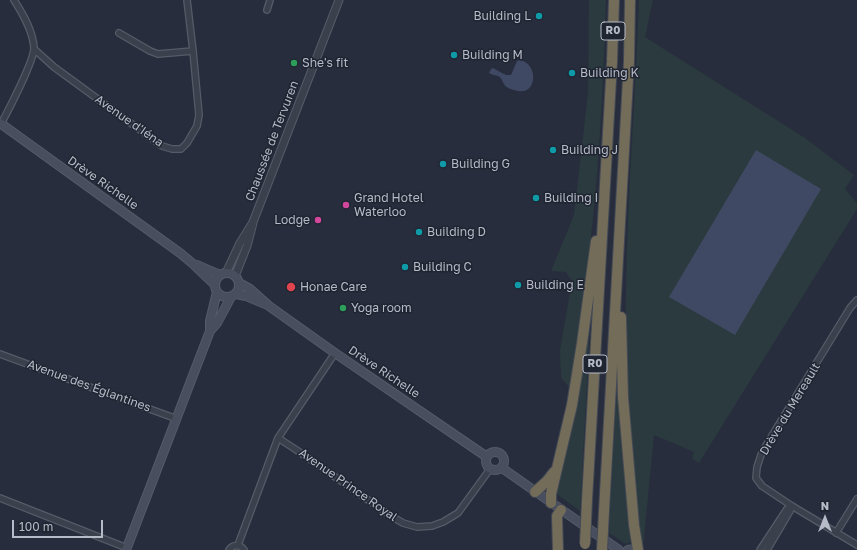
<!DOCTYPE html>
<html>
<head>
<meta charset="utf-8">
<style>
	body { margin:0 }
	#map { position:relative; width:857px; height:550px; overflow:hidden; background:#272d3c; font-family:"Golos Text",sans-serif }
	canvas { display:block }
	.north { position:absolute; left:805px; top:498px; width:40px; height:40px; -webkit-text-stroke:3px #202532; paint-order:stroke; rotate:0deg; font-size:11px; font-weight:700; line-height:16px; text-align:center; color:#b7bbc8 }
	.north::after { content:''; display:block; margin:auto; width:14px; height:18px; background:#b7bbc8; clip-path:polygon(50% 0,100% 100%,50% 72%,0 100%) }
	.scale { position:absolute; left:12px; top:520px; width:91px; height:18px; box-sizing:border-box; border:2px solid #b7bbc8; border-top:0; padding-left:5px; font-size:12px; line-height:14px; white-space:nowrap; color:#b7bbc8; -webkit-text-stroke:3px #202532; paint-order:stroke }
</style>
</head>
<body>
<div id="map">
<canvas width="857" height="550"></canvas>
<div class="north">N</div>
<div class="scale">100 m</div>
</div>
<script>
const g = document.querySelector('canvas').getContext('2d');
g.lineJoin = 'round';
function paint(path, color) { g.fillStyle = color; g.fill(path, 'evenodd'); }
function strokePath(path, color, width, dash) { g.strokeStyle = color; g.lineWidth = width; g.lineCap = dash ? 'butt' : 'round'; g.setLineDash(dash || []); g.stroke(path); }
function label(font, color, halo, rows, align = 'center') {
  g.font = font + ' "Golos Text",sans-serif'; g.lineWidth = 3; g.setLineDash([]); g.textBaseline = 'middle'; g.strokeStyle = halo; g.fillStyle = color; for (const [text, x, y, turn = 0] of rows) {
    g.save(); g.translate(x, y); g.rotate((+turn || 0) * Math.PI / 180); g.textAlign = isNaN(turn) ? turn : align; if (halo) g.strokeText(text, 0, 0); g.fillText(text, 0, 0); g.restore();
  }
}
paint(new Path2D(`
	M589,0h17c-2,66 -5,132 -11,198 -6,63 -15,127 -25,190l-9,-10 -1,-28 12,-69 -6,-9 -15,-1 23,-56 14,-122z
	M639,0h14l-8,37 160,101 49,37 -9,14 12,14v6l-158,254 -7,-4 2,-7 -40,-17 -11,113c-6,-30 -7,-62 -10,-93 -3,-36 -7,-72 -7,-108 -2,-116 9,-231 13,-347z
	M591,310l-11,201 -26,-19z
	M618,362l14,175 -2,5 -4,2 -17,-11z`), '#2a3a3e');
paint(new Path2D(`
	M520,60c19,4 17,35 -2,31 -5,-1 -12,-3 -14,-7 -2,-3 -2,-6 -6,-8 -2,-1 -6,-1 -9,-3l1,-2 2,-3c7,2 11,8 19,7l6,-14z
	M756,150l65,39 -86,146 -66,-38z`), '#3f4963');
const minor = new Path2D(`
	M267,10l3,-10
	M119,33l31,18 8,3 35,-3
	M34,49l20,18 108,79 10,3h9l6,-6 10,-17 2,-11 -6,-64 -6,-51
	M1,124c7,-13 33,-63 33,-76 -1,-17 -11,-34 -20,-48
	M857,300l-7,8 -88,144 -5,15 -1,11 6,8 30,20 65,39
	M0,354l177,65
	M278,438l17,11 96,67 12,7 14,4 15,-1 11,-4 15,-9 32,-44
	M0,498l127,50
	M836,533l21,-34
	M238,545l40,-107 57,-85
	M229,550c4,-6 11,-6 15,0
	M760,550l27,-41 5,-3
	M767,550l23,-39 2,-5`);
const tertiary = new Path2D(`
	M226,273l14,-30 13,-21 86,-222
	M235,276l12,-30 6,-23`);
const secondary = new Path2D(`
	M0,123l180,130 12,10 23,22
	M197,265l23,10
	M215 285a12 12 0 1 1 24 0a12 12 0 1 1-24 0Z
	M239,283l11,6 19,17 66,47 152,104
	M236,294l10,2 19,8
	M210,331l7,-8 14,-26
	M486 461a9 9 0 1 1 18 0a9 9 0 1 1-18 0Z
	M502,468l117,82
	M126,550l84,-219v-10l7,-29
	M628,550l6,-1 3,1`);
const motorway = new Path2D(`
	M621,317l2,80 11,128 4,25
	M535,492l12,-11 7,-9
	M587,500l25,-438 2,-62
	M551,503v-9l21,-89 10,-62 14,-102
	M604,511l25,-450 1,-61
	M558,550l-1,-34 4,-6`);
strokePath(minor, '#565b68', 8);
strokePath(tertiary, '#565b68', 9);
strokePath(secondary, '#565b68', 10);
strokePath(motorway, '#434855', 12);
strokePath(minor, '#3b404d', 5.5);
strokePath(tertiary, '#3b404d', 7);
strokePath(secondary, '#494e5f', 8);
strokePath(motorway, '#726c59', 10);
const motorwayBridge = new Path2D(`
	M585,544l2,-44
	M602,550l2,-39`);
strokePath(motorwayBridge, '#434855', 12, []);
strokePath(motorwayBridge, '#726c59', 10);
for (const [x, y, r, color] of [
	[539,16,4,"#0f9aa8"],
	[454,55,4,"#0f9aa8"],
	[294,63,4,"#2e9e5b"],
	[572,73,4,"#0f9aa8"],
	[553,150,4,"#0f9aa8"],
	[443,164,4,"#0f9aa8"],
	[536,198,4,"#0f9aa8"],
	[346,205,4,"#d1479c"],
	[318,220,4,"#d1479c"],
	[419,232,4,"#0f9aa8"],
	[405,267,4,"#0f9aa8"],
	[518,285,4,"#0f9aa8"],
	[291,287,5,"#e0444e"],
	[343,308,4,"#2e9e5b"]
]) { const dot = new Path2D(); dot.arc(x, y, r, 0, 2 * Math.PI); g.fillStyle = color; g.fill(dot); strokePath(dot, '#202532', 1.5); }
for (const [x, y, w] of [
	[613,31,24],
	[595,364,24]
]) { const box = new Path2D(); box.roundRect(x - w / 2, y - 9, w, 18, 3); g.fillStyle = '#202532'; g.fill(box); strokePath(box, '#b7bbc8', 1); }
label('bold 11px', '#b7bbc8', null, [
	["R0",613,31],
	["R0",595,364]
]);
label('12px', '#b7bbc8', '#202532', [
	["Building L",531,16,"right"],
	["Building M",462,55],
	["She's fit",302,63],
	["Building K",580,73],
	["Building J",561,150],
	["Building G",451,164],
	["Grand Hotel",354,198],
	["Waterloo",354,212],
	["Building I",544,198],
	["Lodge",310,220,"right"],
	["Building D",427,232],
	["Building C",413,267],
	["Building E",526,285],
	["Honae Care",300,287],
	["Yoga room",351,308]
], 'left');
label('12px', '#b7bbc8', '#202532', [
	["Avenue d'Iéna",129,121,35],
	["Chaussée de Tervuren",272,141,-69],
	["Drève Richelle",103,183,35],
	["Drève Richelle",384,372,34],
	["Avenue des Églantines",89,386,20],
	["Drève du Mereault",790,409,-59],
	["Avenue Prince Royal",348,485,35]
]);
</script>
</body>
</html>
